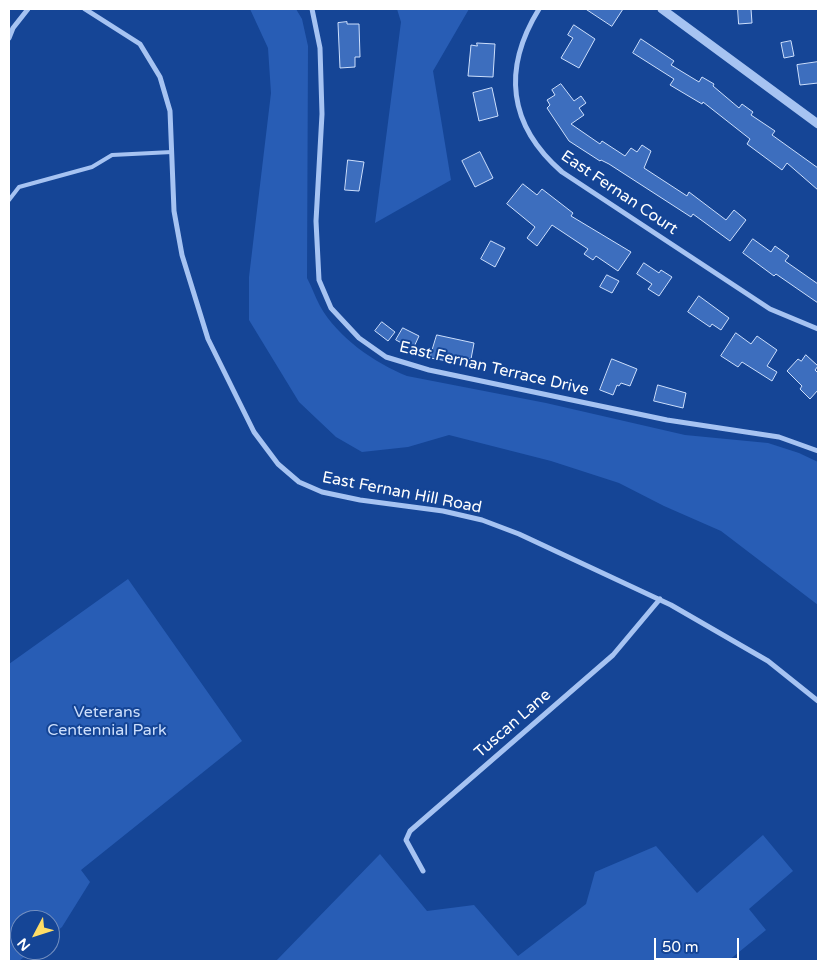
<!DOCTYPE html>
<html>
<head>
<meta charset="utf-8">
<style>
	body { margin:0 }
	#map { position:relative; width:827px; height:970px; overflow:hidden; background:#154596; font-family:"Varela Round",sans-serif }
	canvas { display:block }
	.frame { position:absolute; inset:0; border:10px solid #fff; pointer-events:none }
	.north { position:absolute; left:10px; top:910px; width:50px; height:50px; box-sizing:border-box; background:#154596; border:1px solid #738fc0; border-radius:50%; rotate:230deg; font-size:14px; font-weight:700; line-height:20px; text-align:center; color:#fff }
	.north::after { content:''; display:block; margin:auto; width:18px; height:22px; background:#fd6; clip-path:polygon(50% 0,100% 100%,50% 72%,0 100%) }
	.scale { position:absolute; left:654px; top:938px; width:85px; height:22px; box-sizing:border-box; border:2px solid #fff; border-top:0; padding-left:6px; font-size:15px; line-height:18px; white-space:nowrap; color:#fff; -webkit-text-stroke:4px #154596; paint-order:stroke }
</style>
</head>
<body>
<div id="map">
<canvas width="827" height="970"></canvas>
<div class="frame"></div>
<div class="north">N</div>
<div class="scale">50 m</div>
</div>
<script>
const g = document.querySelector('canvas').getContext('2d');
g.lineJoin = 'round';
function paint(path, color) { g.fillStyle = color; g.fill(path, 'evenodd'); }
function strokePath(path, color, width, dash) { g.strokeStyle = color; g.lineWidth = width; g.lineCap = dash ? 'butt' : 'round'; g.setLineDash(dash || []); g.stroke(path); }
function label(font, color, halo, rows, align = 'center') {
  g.font = font + ' "Varela Round",sans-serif'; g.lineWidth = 4; g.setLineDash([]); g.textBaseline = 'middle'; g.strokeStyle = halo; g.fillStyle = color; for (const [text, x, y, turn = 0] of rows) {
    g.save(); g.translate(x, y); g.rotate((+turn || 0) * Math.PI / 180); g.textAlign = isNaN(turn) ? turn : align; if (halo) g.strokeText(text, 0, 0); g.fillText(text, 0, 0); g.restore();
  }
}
paint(new Path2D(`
	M250,9h46l6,10 6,27 -1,232c5,9 8,19 13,28 18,32 55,57 87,70l139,27 139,32 83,8 31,10 19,9v143l-97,-74 -57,-25 -45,-23 -68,-22 -102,-26 -41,12 -46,5 -26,-15 -37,-35 -50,-82v-43l22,-184 -3,-45z
	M397,9h72l-36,62 18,109 -76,43 26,-201z
	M128,579l114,162 -161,129 9,12 -28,45 -12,10v-17h-30v30h13l-14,11h-10v-297z
	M763,835l30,36 -44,38 17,21 -38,31h-452l104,-107 47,57 47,-6 44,51 68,-52 9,-32 61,-26 41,47z`), '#285db5');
const building = new Path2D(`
	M586,9h37l-11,17z
	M738,9h13l1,14 -13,1z
	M347,22v2h12l1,33h-5v10l-15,1 -2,-45z
	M574,25l21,14 -16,29 -18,-10 12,-20 -5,-3z
	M641,39l33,22 -3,4 28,17 3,-5 12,7 -1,2 26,22 3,-4 11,8 -2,3 24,16 -3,4 46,33v22l-31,-27 -5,7 -35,-26 3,-5 -47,-37 -1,2 -32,-19 4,-6 -41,-26z
	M791,41l3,15 -10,2 -3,-15z
	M477,43l18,1 -2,33 -25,-1 3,-31 6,1z
	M818,62v21l-18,2 -3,-20z
	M561,84l13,17 7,-5 5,7 -7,5 5,7 -13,9 29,20 2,-3 23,15 6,-8 6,4 5,-7 9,6 -7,17 43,28 2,-4 37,28 8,-10 12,10 -16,21 -37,-27 -2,3 -82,-53 -8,-4 -1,1 -31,-20 -22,-33 3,-3 -3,-5 8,-5 -3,-5z
	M492,88l6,28 -19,5 -6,-28z
	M480,152l13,26 -18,9 -13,-26z
	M348,160l16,2 -5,29 -14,-1z
	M523,184l14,11 5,-6 31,24 -2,3 60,36 -13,19 -22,-15 -3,4 -9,-6 4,-5 -36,-24 -15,21 -10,-8 8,-11 -28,-23z
	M753,239l18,13 4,-6 14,10 -4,5 33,23v19l-42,-29 -2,2 -31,-23z
	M491,241l14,7 -10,19 -14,-8z
	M644,263l15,10 2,-3 11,7 -13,19 -11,-7 4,-5 -15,-10z
	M607,275l12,6 -7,12 -12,-6z
	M699,296l30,22 -8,12 -9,-6 -2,3 -22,-15z
	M382,322l13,10 -7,9 -13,-10z
	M403,328l16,8 -6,13 -17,-9z
	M736,333l15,11 6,-8 20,14 -10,16 10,6 -5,9 -30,-19 -4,5 -17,-11z
	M437,335l37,8 -3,16 -21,-4 -2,6 -18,-3z
	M806,355l12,11 -3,4 3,3v17l-8,9 -10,-10 2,-3 -15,-15 11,-12 3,2z
	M612,359l25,10 -7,17 -9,-3 -2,3 -2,-1 -4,10 -13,-5z
	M658,385l28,8 -3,15 -29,-7z`);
paint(building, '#3d6ebe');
strokePath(building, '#cddffc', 1);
strokePath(new Path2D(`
	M9,200l10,-13 73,-20 20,-12 60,-3`), '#a6c3f2', 4);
strokePath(new Path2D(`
	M85,9l55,35 20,33 10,34 4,100 8,44 26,84 46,93 24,32 21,18 23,10 38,8 83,11 39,9 37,14 152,71 97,56 50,40
	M312,9l8,39 2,66 -6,107 3,59 12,28 28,30 27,19 43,13 238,50 112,17 39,14
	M539,9c-37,60 -31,116 23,163l208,137 48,20
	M9,38l4,-10 15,-19
	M423,871l-17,-31 4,-9 203,-176 47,-56`), '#a6c3f2', 5);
strokePath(new Path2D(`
	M662,9l156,115`), '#a6c3f2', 9);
label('16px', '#fff', '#154596', [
	["East Fernan Court",619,193,34],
	["East Fernan Terrace Drive",494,369,13],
	["East Fernan Hill Road",402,493,11],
	["Tuscan Lane",513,724,-41]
]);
label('16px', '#cddffc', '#154596', [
	["Veterans",107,713],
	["Centennial Park",107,731]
]);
</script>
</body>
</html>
